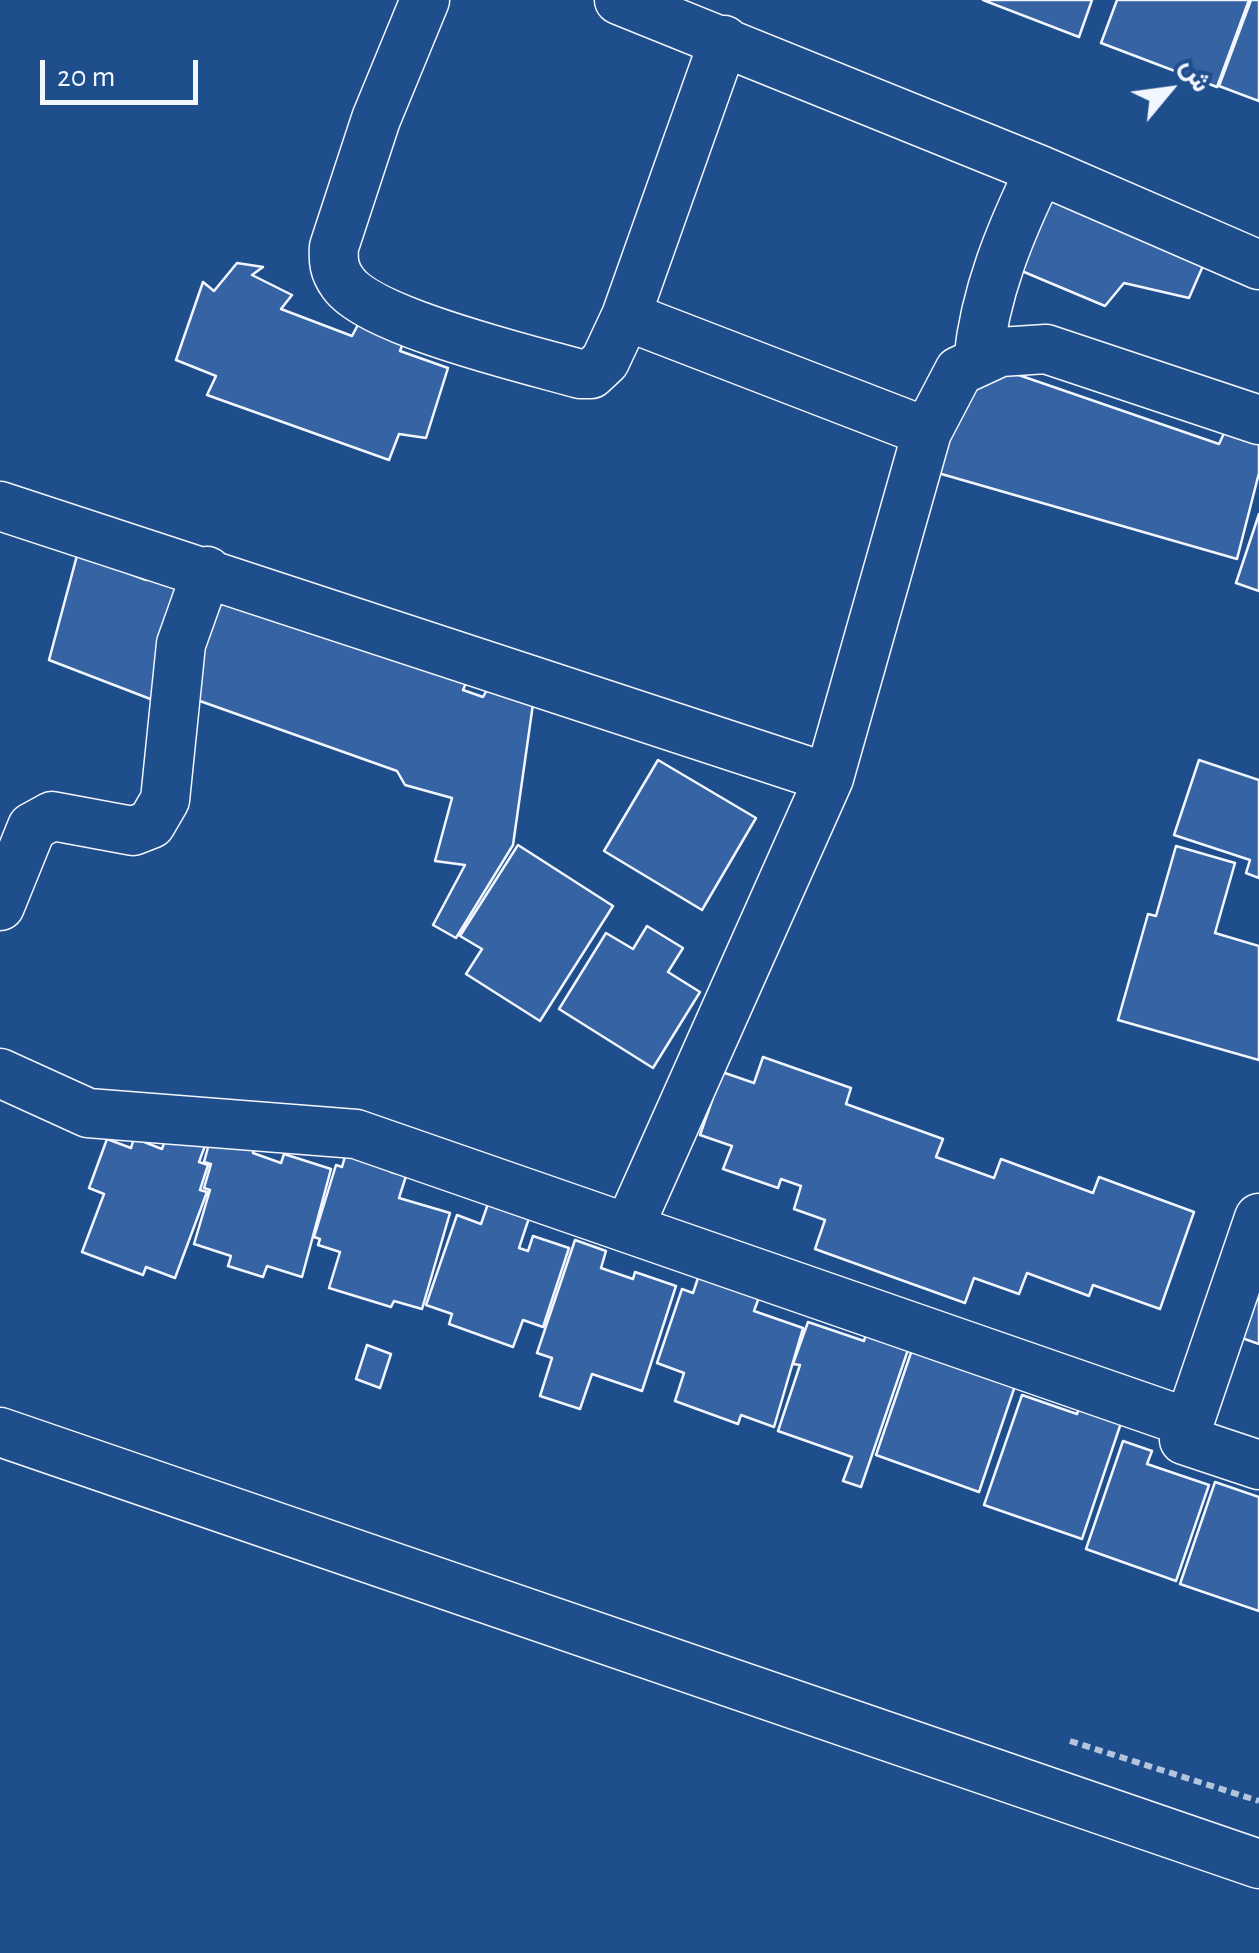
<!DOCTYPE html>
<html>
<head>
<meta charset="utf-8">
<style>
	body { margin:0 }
	#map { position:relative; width:1259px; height:1953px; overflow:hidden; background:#1f4e8c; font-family:"Alegreya Sans",Vazirmatn,sans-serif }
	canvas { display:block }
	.north { position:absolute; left:1119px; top:40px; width:100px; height:100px; -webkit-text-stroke:8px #1f4e8c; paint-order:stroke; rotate:61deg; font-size:28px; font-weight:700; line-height:40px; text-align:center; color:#f2f6ff }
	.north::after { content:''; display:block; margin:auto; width:35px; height:45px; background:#f2f6ff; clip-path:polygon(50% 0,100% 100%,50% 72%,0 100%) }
	.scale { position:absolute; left:40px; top:60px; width:158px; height:45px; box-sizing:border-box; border:5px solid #f2f6ff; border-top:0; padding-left:12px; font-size:30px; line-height:35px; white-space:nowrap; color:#f2f6ff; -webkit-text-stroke:8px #1f4e8c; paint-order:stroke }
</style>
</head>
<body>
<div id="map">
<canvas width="1259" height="1953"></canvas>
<div class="north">ش</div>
<div class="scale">20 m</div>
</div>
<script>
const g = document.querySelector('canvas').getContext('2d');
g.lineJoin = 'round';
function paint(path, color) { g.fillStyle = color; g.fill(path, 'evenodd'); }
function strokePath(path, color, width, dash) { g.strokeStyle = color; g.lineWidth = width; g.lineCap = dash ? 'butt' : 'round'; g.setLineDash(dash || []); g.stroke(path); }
const building = new Path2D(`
	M983,0h109l-13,37z
	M1117,0h132l-32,87 -116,-44z
	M1251,0h8v101l-40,-15z
	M1044,176l165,76 -20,46 -65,-15 -19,23 -100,-42z
	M237,263l26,4 -11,8 40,20 -11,14 71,27 9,-17 46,13 -7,19 48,17 -22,70 -27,-4 -10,26 -182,-65 9,-19 -40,-16 27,-78 11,9z
	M978,361l241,83 7,-15 33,13v31l-22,86 -306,-88z
	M1259,514v77l-23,-8z
	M79,548l50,17 -1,8 18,7 4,-9 37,15 -34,114 -104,-40z
	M215,589l64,34 4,-9 183,69 -3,7 20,7 5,-9 45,16 -20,141 -57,93 -23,-13 32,-60 -30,-4 17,-63 -47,-13 -8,-14 -214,-76z
	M658,760l98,58 -54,92 -98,-59z
	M1199,760l60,20v98l-13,-5 4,-13 -76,-25z
	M518,845l95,61 -73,115 -74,-47 16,-25 -22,-13z
	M1176,846l59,17 -20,70 44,13v114l-141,-40 30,-106 8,2z
	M647,926l36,22 -15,24 32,20 -47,76 -94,-59 47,-76 27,16z
	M763,1057l88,31 -5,16 97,35 -7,18 58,21 7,-19 92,34 6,-16 95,35 -34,97 -67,-24 -4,11 -62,-23 -8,21 -45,-16 -9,25 -150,-54 10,-29 -31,-11 7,-23 -20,-7 -3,9 -55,-19 9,-23 -32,-11 22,-63 32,11z
	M169,1129l37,14 -7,19 9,3 -8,25 7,2 -32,86 -29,-11 -3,8 -61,-23 22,-58 -15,-6 18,-49 24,9 3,-10 28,11z
	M213,1129l43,13 -3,11 28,10 3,-9 47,15 -29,108 -35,-11 -4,11 -35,-11 3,-10 -37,-12 16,-54 -6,-2 7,-24 -7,-2z
	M349,1143l46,15 -4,14 15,4 -7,22 51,15 -28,96 -28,-8 -3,6 -62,-19 11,-36 -22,-7 2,-6 -6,-2 22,-72 6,2z
	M490,1198l41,14 -12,36 9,3 5,-15 36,12 -26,79 -20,-7 -10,27 -64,-23 3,-10 -26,-9 31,-90 24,9z
	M575,1240l31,11 -5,17 32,11 2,-7 41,14 -34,105 -50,-17 -12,35 -40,-13 12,-38 -15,-5z
	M703,1263l58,29 -7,19 49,17 -29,99 -33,-12 -3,9 -63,-23 9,-28 -27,-10 25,-74 11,4z
	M1259,1291v53l-17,-6z
	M808,1322l56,19 3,-11 43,14 -49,143 -18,-6 9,-24 -74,-26 22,-66 -7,-1z
	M915,1341l103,36 -39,115 -103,-37z
	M367,1345l24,9 -11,34 -24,-9z
	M1022,1395l55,19 3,-8 42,14 -40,119 -98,-34z
	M1123,1441l29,10 -5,13 62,21 -33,96 -90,-32z
	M1215,1482l44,15v114l-79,-27z`);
paint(building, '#3563a3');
strokePath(building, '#f2f6ff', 2.5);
const minor = new Path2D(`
	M425,0l-49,119 -42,128c-1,14 0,24 9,36 27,39 188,77 237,91h11l14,-13 21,-45 98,-276
	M619,0l421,170 219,95
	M626,316l301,116
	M978,361c7,-69 32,-129 62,-191
	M0,506l829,272
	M0,906l32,-79 20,-11 81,15 18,-7 14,-24 16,-156 26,-73
	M0,1073l88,40 268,21 833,289 -5,17 75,25
	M629,1227l200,-449 98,-346 32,-61 41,-19 46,-3 213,71
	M1189,1423l70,-205
	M0,1432l1259,432`);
strokePath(minor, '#f2f6ff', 51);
strokePath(new Path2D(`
	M1070,1741l189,60`), '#b3c4dc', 6, [8, 5]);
strokePath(minor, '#1f4e8c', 48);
</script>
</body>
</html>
